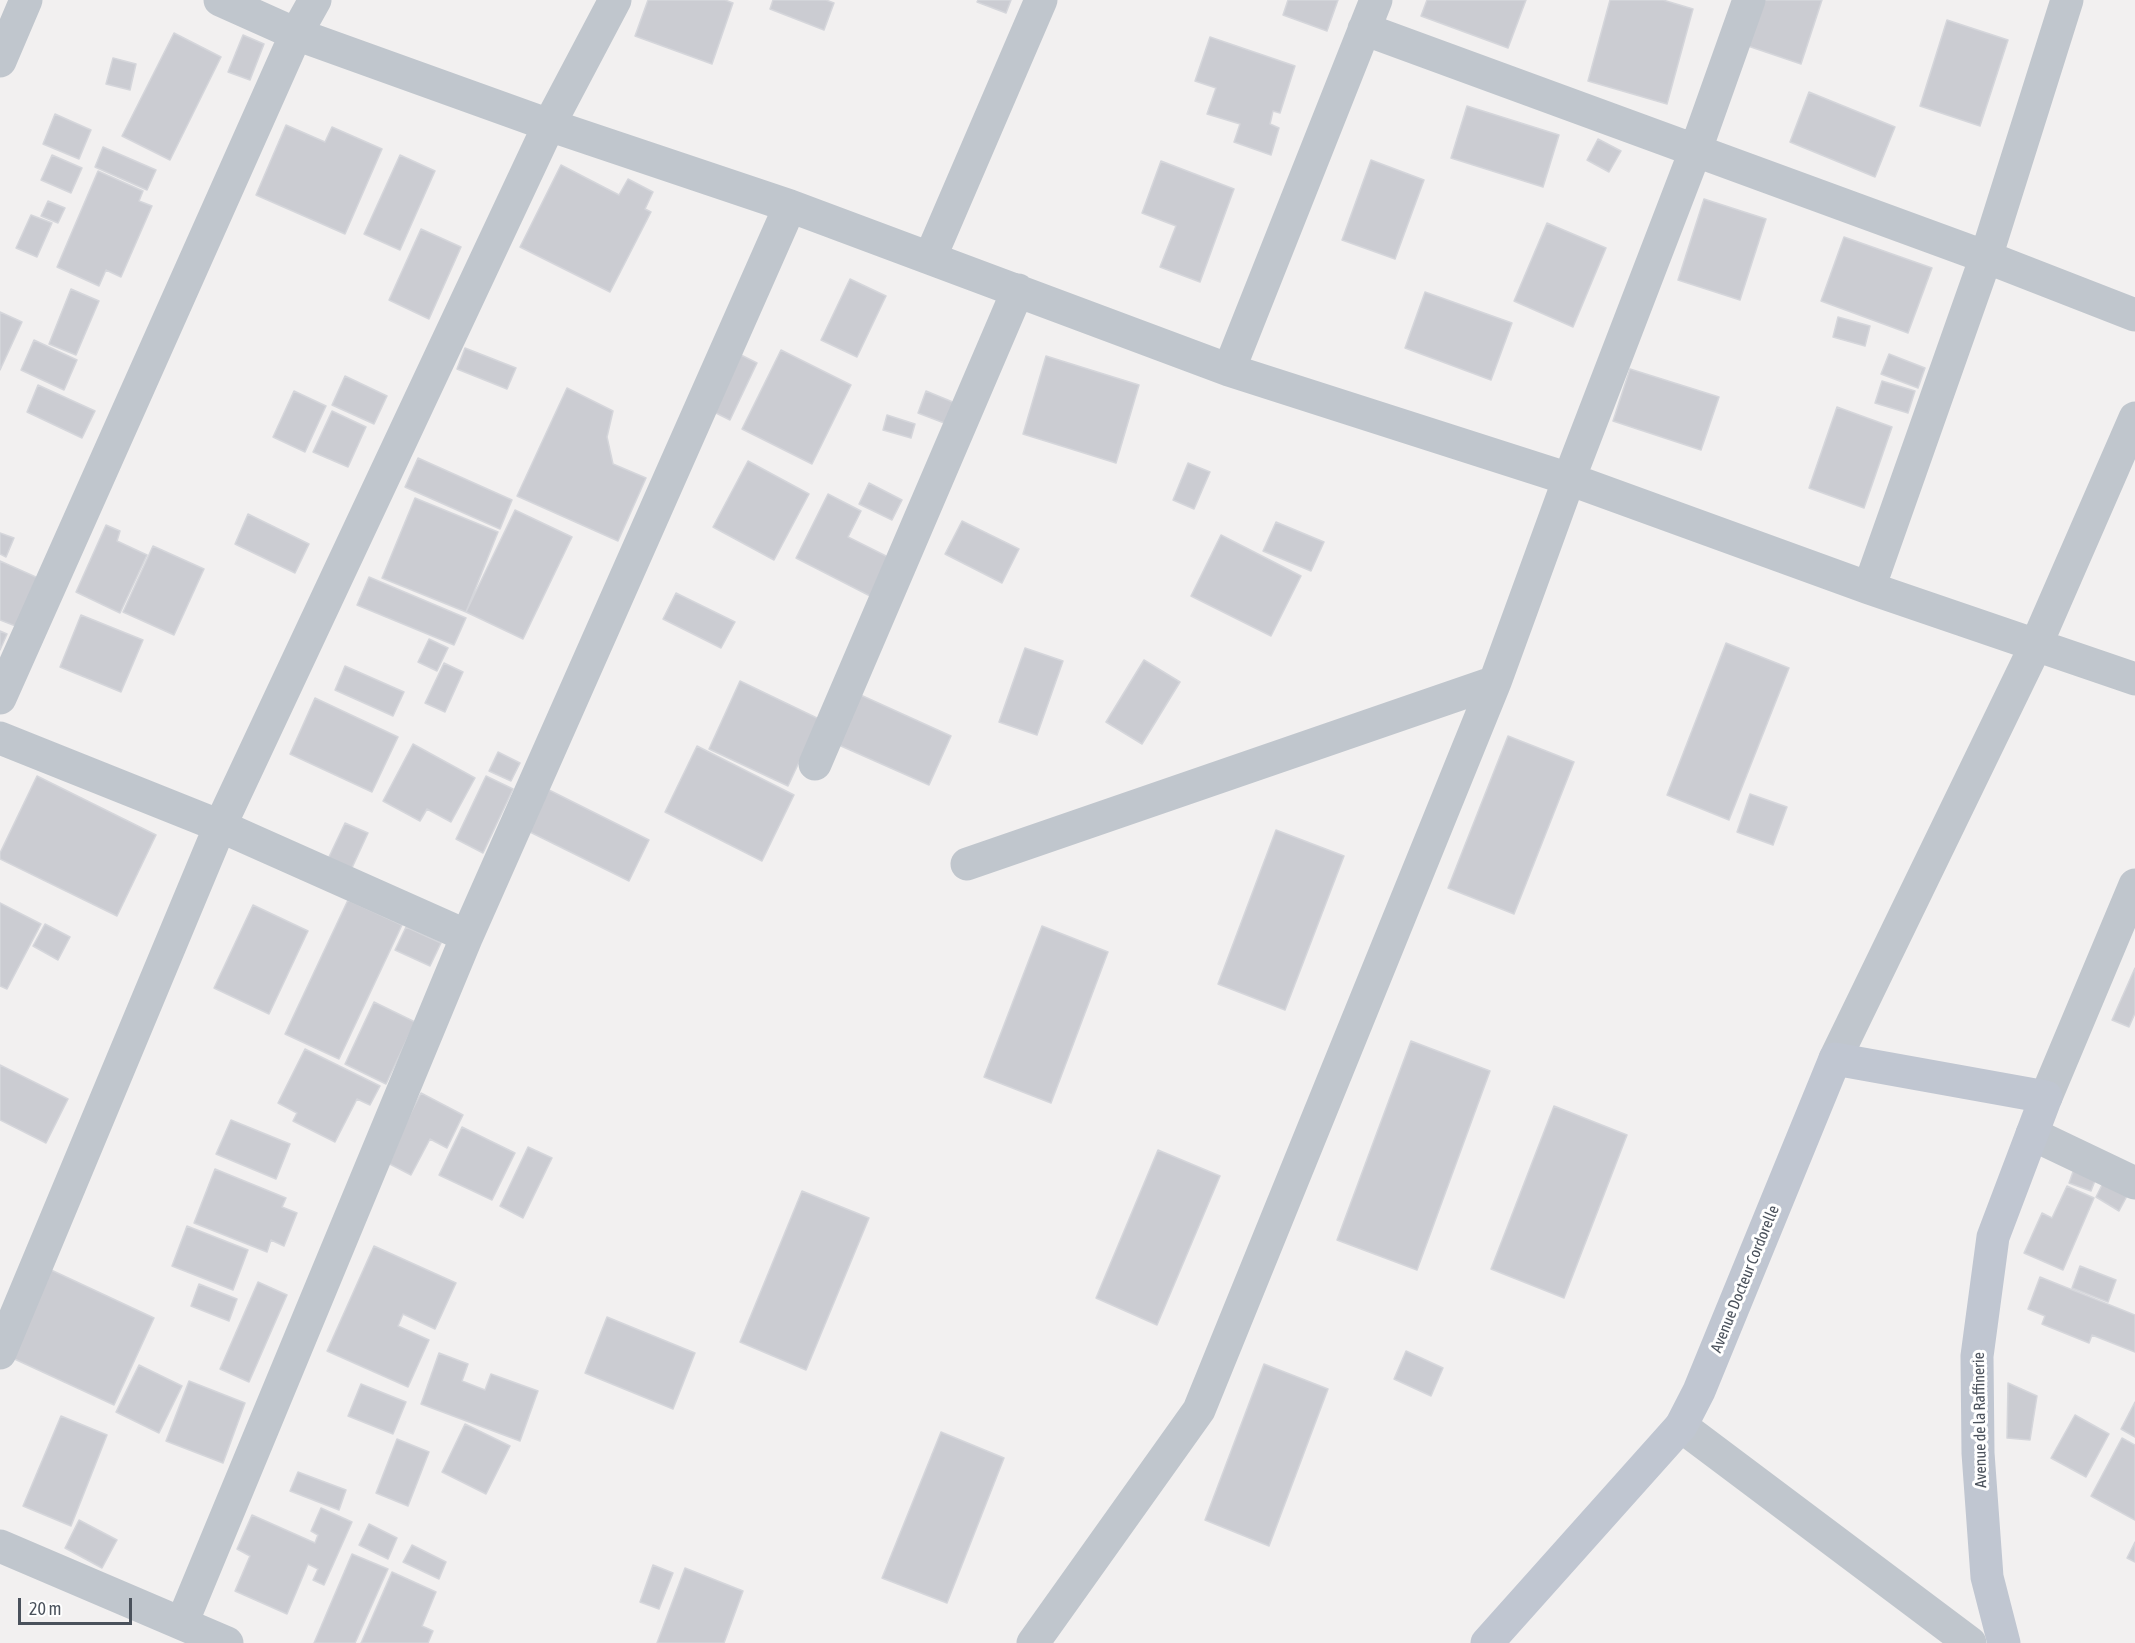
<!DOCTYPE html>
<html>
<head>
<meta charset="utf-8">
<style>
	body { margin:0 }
	#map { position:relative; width:2135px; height:1643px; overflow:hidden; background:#f2f0f0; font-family:"Asap Condensed",sans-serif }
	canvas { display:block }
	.scale { position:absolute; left:18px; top:1598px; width:114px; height:27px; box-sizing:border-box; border:3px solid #4a515b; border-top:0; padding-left:8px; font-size:18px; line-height:21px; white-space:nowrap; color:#4a515b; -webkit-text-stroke:4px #fff; paint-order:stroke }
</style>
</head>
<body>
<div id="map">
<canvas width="2135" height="1643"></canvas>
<div class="scale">20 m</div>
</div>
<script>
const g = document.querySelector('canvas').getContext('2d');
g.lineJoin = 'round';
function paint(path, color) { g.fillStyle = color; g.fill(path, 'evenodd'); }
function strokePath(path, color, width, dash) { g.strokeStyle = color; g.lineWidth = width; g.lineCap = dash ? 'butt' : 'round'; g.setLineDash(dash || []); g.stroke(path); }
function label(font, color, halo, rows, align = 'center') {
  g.font = font + ' "Asap Condensed",sans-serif'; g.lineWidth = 6; g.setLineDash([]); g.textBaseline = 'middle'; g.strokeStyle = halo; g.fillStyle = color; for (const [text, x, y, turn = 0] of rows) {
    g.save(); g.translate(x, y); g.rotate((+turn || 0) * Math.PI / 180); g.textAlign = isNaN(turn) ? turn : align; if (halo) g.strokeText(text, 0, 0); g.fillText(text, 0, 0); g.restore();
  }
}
const building = new Path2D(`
	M648,0h77l8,3 -21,61 -77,-28z
	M773,0h53l8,3 -10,27 -54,-21z
	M978,0h33l-5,13 -29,-11z
	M1288,0h50l-11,31 -44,-16z
	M1427,0h99l-18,48 -87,-32z
	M1610,0h53l30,9 -26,95 -79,-23z
	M1757,0h65l-21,64 -59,-20z
	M1947,20l61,20 -28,86 -60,-20z
	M174,33l47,24 -51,103 -48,-24z
	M243,35l21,9 -14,36 -22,-8z
	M1210,37l85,29 -15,47 -7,-2 -3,13 9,4 -8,27 -37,-13 6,-18 -33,-10 9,-26 -21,-7z
	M113,58l23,6 -6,26 -24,-6z
	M1809,92l86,35 -20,50 -85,-35z
	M1467,106l92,29 -16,52 -92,-29z
	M55,114l36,16 -12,29 -36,-15z
	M286,125l39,17 7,-15 50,22 -37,85 -89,-39z
	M1598,139l23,12 -12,21 -22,-12z
	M103,147l53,23 -9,20 -52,-23z
	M52,155l30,13 -11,25 -30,-13z
	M400,155l35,16 -35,79 -36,-16z
	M1371,160l53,20 -29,79 -53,-19z
	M1161,161l73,28 -34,93 -40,-15 16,-41 -34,-13z
	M561,165l58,30 9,-16 25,13 -8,17 6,3 -41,80 -90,-45z
	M98,171l45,20 -4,10 13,5 -31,71 -15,-7 -7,16 -42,-19z
	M1704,199l62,20 -26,81 -62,-20z
	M48,201l17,7 -7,15 -17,-7z
	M31,215l21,8 -15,34 -21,-9z
	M1547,223l59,25 -33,79 -59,-26z
	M421,229l40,18 -32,72 -40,-19z
	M1844,237l88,31 -24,65 -87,-32z
	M850,279l36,17 -29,61 -36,-17z
	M71,289l28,12 -23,54 -27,-11z
	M1425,292l87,31 -21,57 -86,-32z
	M0,312l22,10 -22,48z
	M1838,317l32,9 -5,20 -32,-9z
	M34,340l43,20 -13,30 -43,-20z
	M465,348l51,20 -9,21 -50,-20z
	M781,350l70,35 -39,79 -70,-35z
	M1889,354l36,14 -7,20 -37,-14z
	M741,355l16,8 -27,57 -16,-8z
	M1046,356l93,29 -23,78 -93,-29z
	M1630,369l89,28 -18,53 -88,-29z
	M345,376l42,20 -13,28 -42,-19z
	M1882,381l33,10 -7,22 -33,-10z
	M38,385l57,26 -13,27 -55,-26z
	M567,388l46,23 -6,26 6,27 33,14 -28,63 -101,-45z
	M294,391l32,15 -21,46 -32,-15z
	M926,391l34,14 -8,21 -34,-13z
	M1837,407l55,20 -28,81 -55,-20z
	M332,411l34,16 -18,40 -35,-15z
	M887,415l28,9 -4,14 -28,-8z
	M418,458l94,42 -12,29 -95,-42z
	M748,461l61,33 -35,66 -61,-33z
	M1188,463l22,9 -16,37 -21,-9z
	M869,483l33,17 -10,20 -33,-16z
	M828,494l33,17 -13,26 48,24 -20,38 -80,-41z
	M415,498l83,34 -32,80 -84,-34z
	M515,510l57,27 -49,102 -57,-27z
	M248,514l61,30 -14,29 -60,-29z
	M962,521l57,28 -17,34 -57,-29z
	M1276,522l48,20 -13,29 -48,-20z
	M106,525l14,6 -3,10 30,14 -27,58 -44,-21z
	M0,533l14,5 -8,19 -6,-3z
	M1221,535l80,41 -30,60 -80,-40z
	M153,546l51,23 -30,66 -51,-23z
	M0,561l38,17 -20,49 -18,-7z
	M369,577l97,41 -12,27 -97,-40z
	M676,593l59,29 -14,26 -58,-29z
	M81,615l62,25 -22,52 -61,-25z
	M0,631l7,3 -7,16z
	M429,639l19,9 -11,23 -19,-9z
	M1726,643l63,25 -60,152 -62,-25z
	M1025,648l38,13 -26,74 -38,-13z
	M1144,660l36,22 -38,62 -36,-22z
	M444,663l19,9 -18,40 -20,-9z
	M345,666l59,26 -11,24 -58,-26z
	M740,681l79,38 -31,67 -79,-37z
	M854,692l97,44 -22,49 -97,-43z
	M315,698l83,39 -26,55 -82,-38z
	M1508,736l66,26 -60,152 -66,-26z
	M413,744l62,34 -24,44 -24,-13 -7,12 -37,-20z
	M697,746l97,49 -32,66 -97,-49z
	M498,752l22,11 -9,18 -22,-10z
	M37,776l119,59 -39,81 -117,-57v-6z
	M486,776l27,13 -30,64 -27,-14z
	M549,790l100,50 -20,41 -101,-50z
	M1750,794l37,13 -14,38 -36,-13z
	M345,823l23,10 -17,37 -23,-11z
	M1276,830l68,26 -59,154 -67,-26z
	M348,900l54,25 -63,134 -54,-25z
	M0,903l41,21 -34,65 -7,-3z
	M253,905l55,26 -39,83 -55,-26z
	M45,924l25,13 -12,23 -25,-14z
	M1042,926l66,26 -57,151 -67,-26z
	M406,927l35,16 -11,23 -35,-16z
	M2135,968v45l-6,14 -17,-7z
	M374,1002l41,20 -29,62 -41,-20z
	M1411,1041l79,30 -73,199 -80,-30z
	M305,1049l75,37 -10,19 -13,-6 -22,43 -42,-21 4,-8 -19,-10z
	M0,1065l68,34 -22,44 -46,-23z
	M421,1093l42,22 -16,33 -17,-9 -19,36 -25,-13z
	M1554,1106l73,29 -63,163 -73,-29z
	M231,1120l59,24 -14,35 -60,-25z
	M462,1127l53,26 -23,47 -53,-25z
	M528,1147l24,11 -29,60 -23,-12z
	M1158,1150l62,26 -63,149 -61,-27z
	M215,1169l71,29 -4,9 15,6 -13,33 -13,-6 -4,12 -73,-29z
	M2074,1169l22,9 -5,13 -22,-8z
	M2103,1183l24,13 -8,15 -23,-14z
	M2067,1186l27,12 -31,72 -39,-17 18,-40 10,5z
	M802,1191l67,27 -63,152 -66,-28z
	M187,1226l61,24 -15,40 -61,-24z
	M374,1246l82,37 -21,46 -32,-15 -5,12 31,14 -21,47 -81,-36z
	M2080,1266l36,14 -8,22 -36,-14z
	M49,1269l105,49 -40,87 -106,-49z
	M2040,1277l95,38v37l-43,-17 -3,8 -47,-19 3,-8 -17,-7z
	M258,1282l29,13 -38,87 -29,-13z
	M199,1284l38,15 -8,22 -38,-15z
	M607,1317l88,36 -22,56 -88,-36z
	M1406,1351l37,17 -12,28 -37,-17z
	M439,1353l29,11 -6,17 23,9 6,-16 47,17 -18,50 -99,-37z
	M1264,1364l64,25 -59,157 -64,-26z
	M139,1365l43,21 -23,47 -43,-21z
	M189,1381l56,22 -22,60 -57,-22z
	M2008,1383l29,13 -7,44 -23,-2z
	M361,1384l45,18 -13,32 -45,-18z
	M2135,1402v35l-14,-8z
	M2075,1415l34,19 -23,43 -35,-19z
	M61,1416l46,19 -36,91 -48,-20z
	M465,1424l45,22 -24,48 -44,-22z
	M941,1432l63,26 -57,145 -65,-25z
	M2122,1438l13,7v75l-44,-24z
	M397,1439l32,13 -21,54 -32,-13z
	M298,1472l48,18 -7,20 -49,-19z
	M321,1508l31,14 -28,63 -11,-5 5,-11 -10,-5 -21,50 -52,-23 15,-35 -13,-7 15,-34 63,28 3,-8 -7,-4z
	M79,1520l38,20 -15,28 -37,-20z
	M369,1524l28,14 -9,21 -29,-14z
	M2135,1542v20l-8,-4z
	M412,1545l34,17 -7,17 -36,-17z
	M352,1554l36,15 -33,74h-41z
	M653,1565l20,8 -14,36 -19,-7z
	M685,1568l58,23 -19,52h-67z
	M392,1572l44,20 -14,34 11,5 -5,12h-67z`);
paint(building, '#cbccd2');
strokePath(building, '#d5d6db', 1.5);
strokePath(new Path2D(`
	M220,0l76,34 253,91 241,81 439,164 340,109 300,109 266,91
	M1364,29l622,228 149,58
	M0,61l26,-61
	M930,258l111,-258
	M1229,370l147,-370
	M1869,588l117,-331 81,-257
	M0,698l296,-664 19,-34
	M0,738l220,88 247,110
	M815,764l203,-474
	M967,864l528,-182
	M1835,1059l201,-414 99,-227
	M2046,1097l89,-212
	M2032,1134l103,49
	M0,1353l220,-527 329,-701 66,-125
	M1681,1426l289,217
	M0,1546l227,97
	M182,1623l285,-687 323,-730
	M1033,1643l166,-233 296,-728 74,-203 127,-330 53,-149`), '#c0c6cd', 33);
strokePath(new Path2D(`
	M1487,1643l194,-217 18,-35 136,-332 211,38 -53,140 -16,119 1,97 9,124 17,66`), '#c0c6d1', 33);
label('16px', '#4a515b', '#fff', [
	["Avenue Docteur Cordorelle",1745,1279,-68],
	["Avenue de la Raffinerie",1980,1420,-91]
]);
</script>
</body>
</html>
